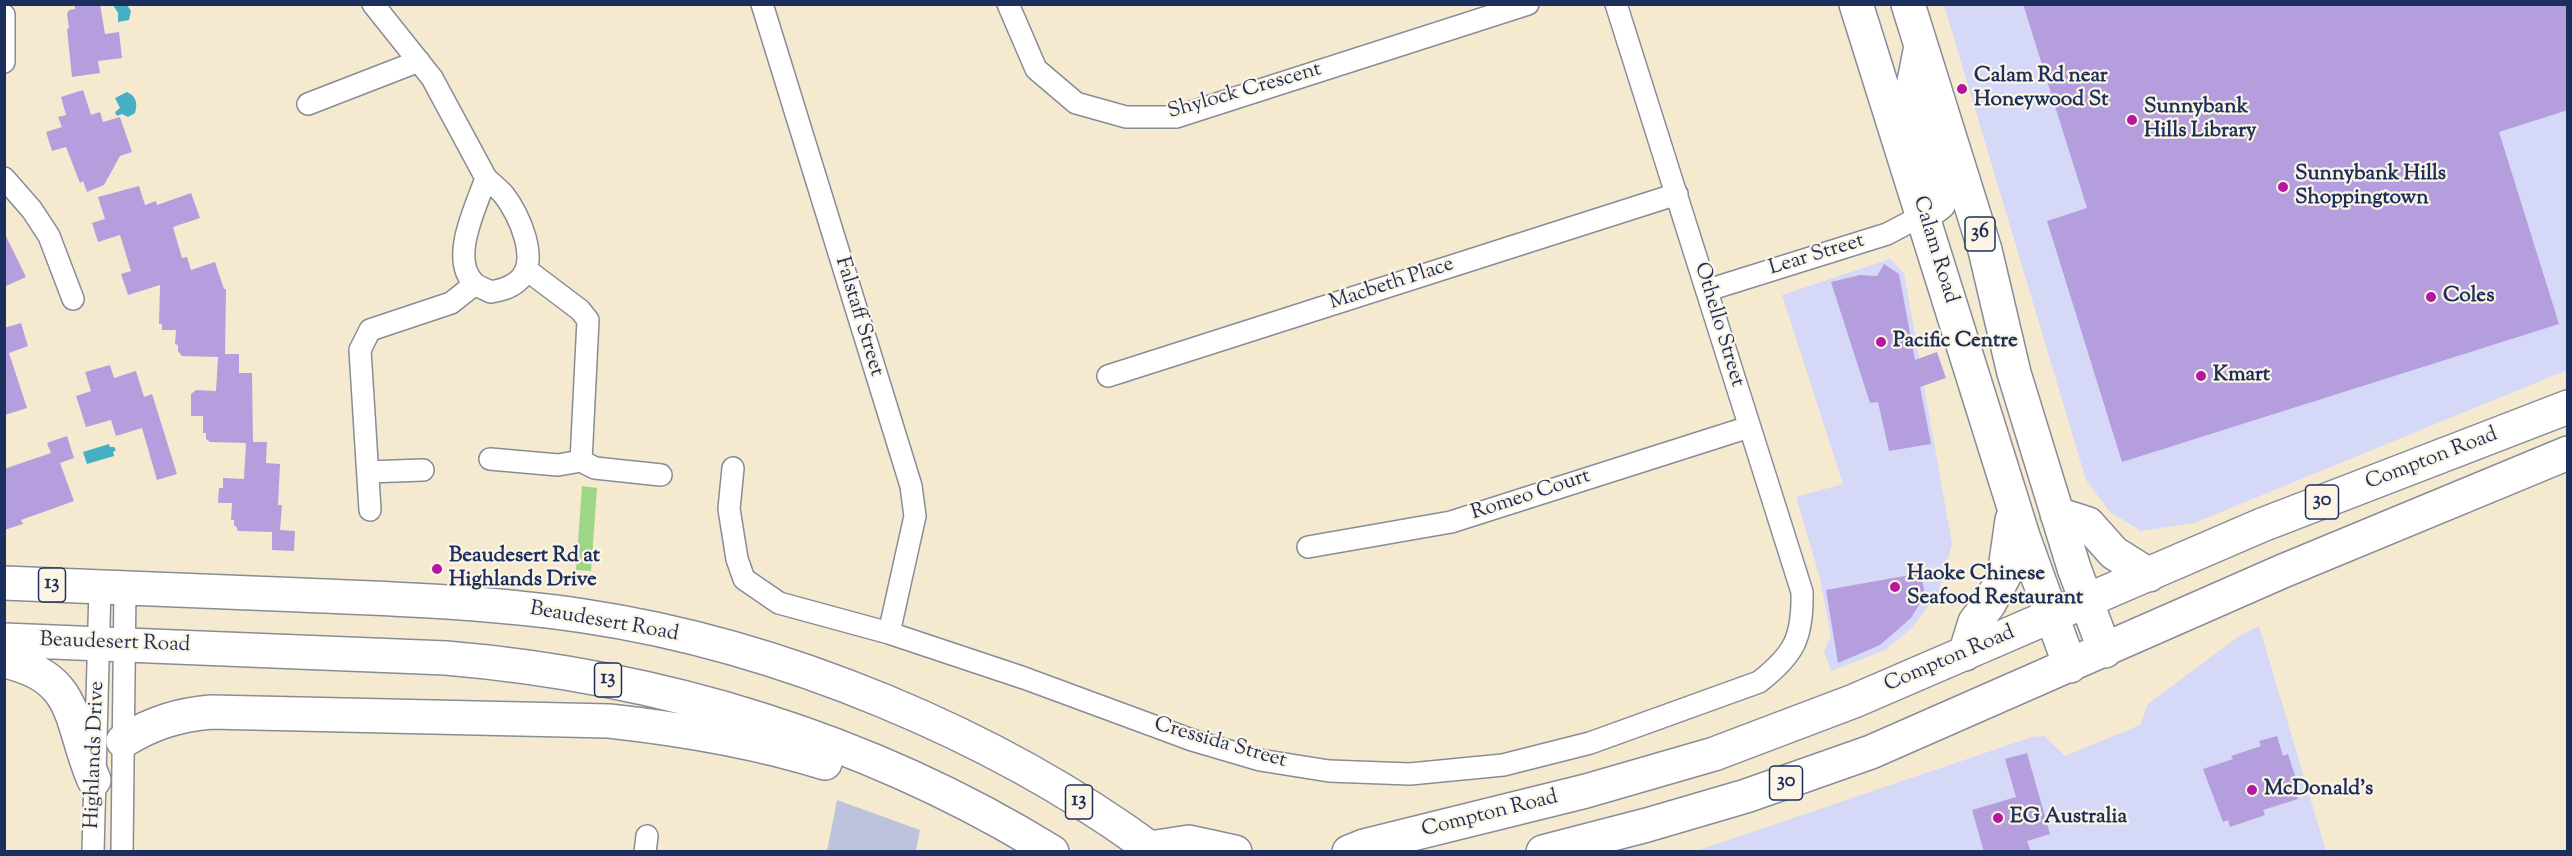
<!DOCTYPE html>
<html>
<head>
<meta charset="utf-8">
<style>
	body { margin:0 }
	#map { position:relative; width:2572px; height:856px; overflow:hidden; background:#f5e9d0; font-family:"Sorts Mill Goudy",serif }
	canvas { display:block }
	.frame { position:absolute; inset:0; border:6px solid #1b2f5e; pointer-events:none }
</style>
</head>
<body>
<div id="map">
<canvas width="2572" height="856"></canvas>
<div class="frame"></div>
</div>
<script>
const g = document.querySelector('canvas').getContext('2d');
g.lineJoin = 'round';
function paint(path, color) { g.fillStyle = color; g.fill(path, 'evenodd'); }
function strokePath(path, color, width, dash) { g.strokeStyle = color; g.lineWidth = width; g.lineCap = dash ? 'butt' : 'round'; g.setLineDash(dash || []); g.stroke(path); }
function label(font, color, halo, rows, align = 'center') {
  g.font = font + ' "Sorts Mill Goudy",serif'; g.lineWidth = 4.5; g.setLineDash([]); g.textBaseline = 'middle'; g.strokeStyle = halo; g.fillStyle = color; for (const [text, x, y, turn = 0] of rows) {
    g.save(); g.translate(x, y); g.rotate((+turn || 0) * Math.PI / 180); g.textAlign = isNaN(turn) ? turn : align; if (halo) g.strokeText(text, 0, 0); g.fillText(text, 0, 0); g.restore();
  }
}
paint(new Path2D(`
	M1944,5h623v365l-373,153 -53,8 -31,-19 -24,-32z
	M1890,259l14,14 48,271 -13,47 -26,36 -28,23 -54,21 -7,-20 7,-14 -11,-59 -24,-81 47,-13 -61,-189z
	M2259,626l67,225 -633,1 339,-115 12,-1 21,20 75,-31 8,-21 90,-67z`), '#d6d8f8');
paint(new Path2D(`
	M837,800l83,30 -4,21h-89z`), '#bec3dd');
paint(new Path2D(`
	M582,486l15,2 -6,83 -15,-1z`), '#9ed687');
paint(new Path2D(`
	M113,5h14l4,6 -2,9 -11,2v-9z
	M127,92c9,4 11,11 8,21l-7,4 -6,-3 -5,2 -2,-4 5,-4 -5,-10z
	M109,444l1,3h4l2,3 -3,2 1,4 -27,8 -4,-12z`), '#45afc4');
paint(new Path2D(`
	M75,4h25l5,30 14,-2 3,26 -24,3 2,12 -28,4 -5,-48 2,-1 -2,-14 2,-4 6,-1z
	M2023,4h545v106l-69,22 60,192 -437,138 -75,-241 40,-13z
	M83,90l8,25 9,-3 3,10 17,-5 12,35 -12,4 -16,29 -17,7 -4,-11 -3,2 -14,-36 -14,4 -6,-19 16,-5 -4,-10 8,-2 -5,-18z
	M139,186l6,19 11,-4 1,4 34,-12 9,25 -27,9 9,31 5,-1 4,13 24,-8 9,27h2l-1,65h14v19h13l1,69h14l-1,21 14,1 -2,41h4l-2,25 15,1 -1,20 -22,-1v-18l-34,-1 -2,-5h-2v-6h-3l1,-17h-14l1,-15h4v-10l21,1 2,-36 -36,-1 -4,-3v-6h-3v-17h-12v-22l5,-4 20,1 2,-34 -36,-1 -4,-5v-6l-3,-1 1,-14h-14v-6h-3l1,-39 -32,10 -7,-21 10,-3 -11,-36 -22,7 -6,-19 13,-4 -7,-22z
	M4,232l22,45 -22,10z
	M1884,264l15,10 16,86 22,-8 9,26 -26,9 11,57 -42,7 -11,-49 -8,1 -39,-121 29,-7 17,1z
	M21,323l7,23 -19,7 18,55 -22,7 -1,-87z
	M110,365l4,13 22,-7 8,26 8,-3 25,80 -20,6 -15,-52 -26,8 -5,-16 -25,7 -10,-31 15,-5 -6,-19z
	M67,436l7,22 -14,5 14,38 -53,19 2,4 -19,6v-61l47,-16 -4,-10z
	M1921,573l4,22 -14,23 -31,27 -42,18 -12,-73z
	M2277,736l6,20 5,-2 8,25 -4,1 6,19 -35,11 2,5 -35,12 -2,-7 -5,2 -20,-53 30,-10 -2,-3 30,-10 -2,-5z
	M2027,753l23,81 -23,7 4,11h-47l-12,-42 44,-13 -11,-38z`), '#b59edd');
const street = new Path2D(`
	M373,4l59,74 54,100
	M762,4l149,482 4,30 -26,117
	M1008,4l28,65 40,34 50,14h50l352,-113
	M4,15v47
	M308,104l111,-43
	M4,178l28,32 17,26 24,63
	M486,178c6,6 13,11 18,17 15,19 37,67 14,86 -8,7 -17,9 -27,11 -4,-2 -12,-5 -16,-8 -27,-24 2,-79 11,-106z
	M527,270l53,40 8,10 -7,141
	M1708,290l179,-56 36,-19
	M1108,376l569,-182
	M490,459l68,6 23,-4 14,7 66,7
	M733,468l-4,41 8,50 7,20 35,24 110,30 135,45 168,62 68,20 69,11 81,3 93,-9 87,-22 169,-61c36,-28 44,-45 43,-90l-186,-588
	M368,472l55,-2
	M370,510l-10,-160 10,-20 81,-27 24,-19
	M1308,547l143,-25 298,-95
	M93,852l7,-265
	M122,852l3,-264
	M645,852l2,-16`);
const primary = new Path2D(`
	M1856,4l167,532 47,130
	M1908,4l77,246 29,123 60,195 31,83
	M1920,51l-8,41 26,87 3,18 -2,6 -16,12
	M2057,514l31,10 26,29 35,22
	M1965,654l10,-32 14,-18 15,-28 8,-56
	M1349,852l15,-6 222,-55 128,-37 140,-53 408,-176 306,-118
	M1543,852l104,-27 99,-29 125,-44 412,-181 285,-118`);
const highway = new Path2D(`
	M4,583c99,4 198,8 297,12 94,4 189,7 283,21 195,29 412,118 571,236
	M4,640l442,18c214,18 423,81 606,194
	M4,661c76,16 65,62 90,119
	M123,741c29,-18 55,-26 88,-29l398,9c73,8 146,20 216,42
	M1150,848l39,-6 46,10`);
strokePath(street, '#888c97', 24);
strokePath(primary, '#888c97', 36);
strokePath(highway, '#888c97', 36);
strokePath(street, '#fff', 21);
strokePath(primary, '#fff', 33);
strokePath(highway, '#fff', 33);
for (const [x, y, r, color] of [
	[1962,89,6,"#b5179e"],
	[2132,120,6,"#b5179e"],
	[2283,187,6,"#b5179e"],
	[2431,297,6,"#b5179e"],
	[1881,342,6,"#b5179e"],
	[2201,376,6,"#b5179e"],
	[437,569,6,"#b5179e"],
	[1895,587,6,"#b5179e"],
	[2252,790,6,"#b5179e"],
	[1998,818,6,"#b5179e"]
]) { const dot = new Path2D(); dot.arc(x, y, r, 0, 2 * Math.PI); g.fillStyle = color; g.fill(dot); strokePath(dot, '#fcf5e5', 2); }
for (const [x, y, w] of [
	[1980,234,30],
	[2322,502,33],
	[52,585,27],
	[608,680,27],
	[1786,783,33],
	[1079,802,27]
]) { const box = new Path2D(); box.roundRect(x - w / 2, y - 17, w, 34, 4.5); g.fillStyle = '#fcf5e5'; g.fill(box); strokePath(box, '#1b2f5e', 1.5); }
label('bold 20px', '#1b2f5e', null, [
	["36",1980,234],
	["30",2322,502],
	["13",52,585],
	["13",608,680],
	["30",1786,783],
	["13",1079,802]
]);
label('bold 21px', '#1b2f5e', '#fcf5e5', [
	["Calam Rd near",1974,77],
	["Honeywood St",1974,101],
	["Sunnybank",2144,108],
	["Hills Library",2144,132],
	["Sunnybank Hills",2295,175],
	["Shoppingtown",2295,199],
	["Coles",2443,297],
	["Pacific Centre",1893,342],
	["Kmart",2213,376],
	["Beaudesert Rd at",449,557],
	["Highlands Drive",449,581],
	["Haoke Chinese",1907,575],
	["Seafood Restaurant",1907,599],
	["McDonald's",2264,790],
	["EG Australia",2010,818]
], 'left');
label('21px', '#1b2f5e', '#fcf5e5', [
	["Shylock Crescent",1245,92,-16],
	["Calam Road",1934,250,73],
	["Lear Street",1817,256,-17],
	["Macbeth Place",1392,285,-18],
	["Falstaff Street",858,317,73],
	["Othello Street",1718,325,73],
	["Compton Road",2432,460,-21],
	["Romeo Court",1531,496,-18],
	["Beaudesert Road",604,623,10],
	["Beaudesert Road",115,644,2],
	["Compton Road",1950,660,-23],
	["Cressida Street",1220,744,16],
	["Highlands Drive",96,755,-88],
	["Compton Road",1490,815,-14]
]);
</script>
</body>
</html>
